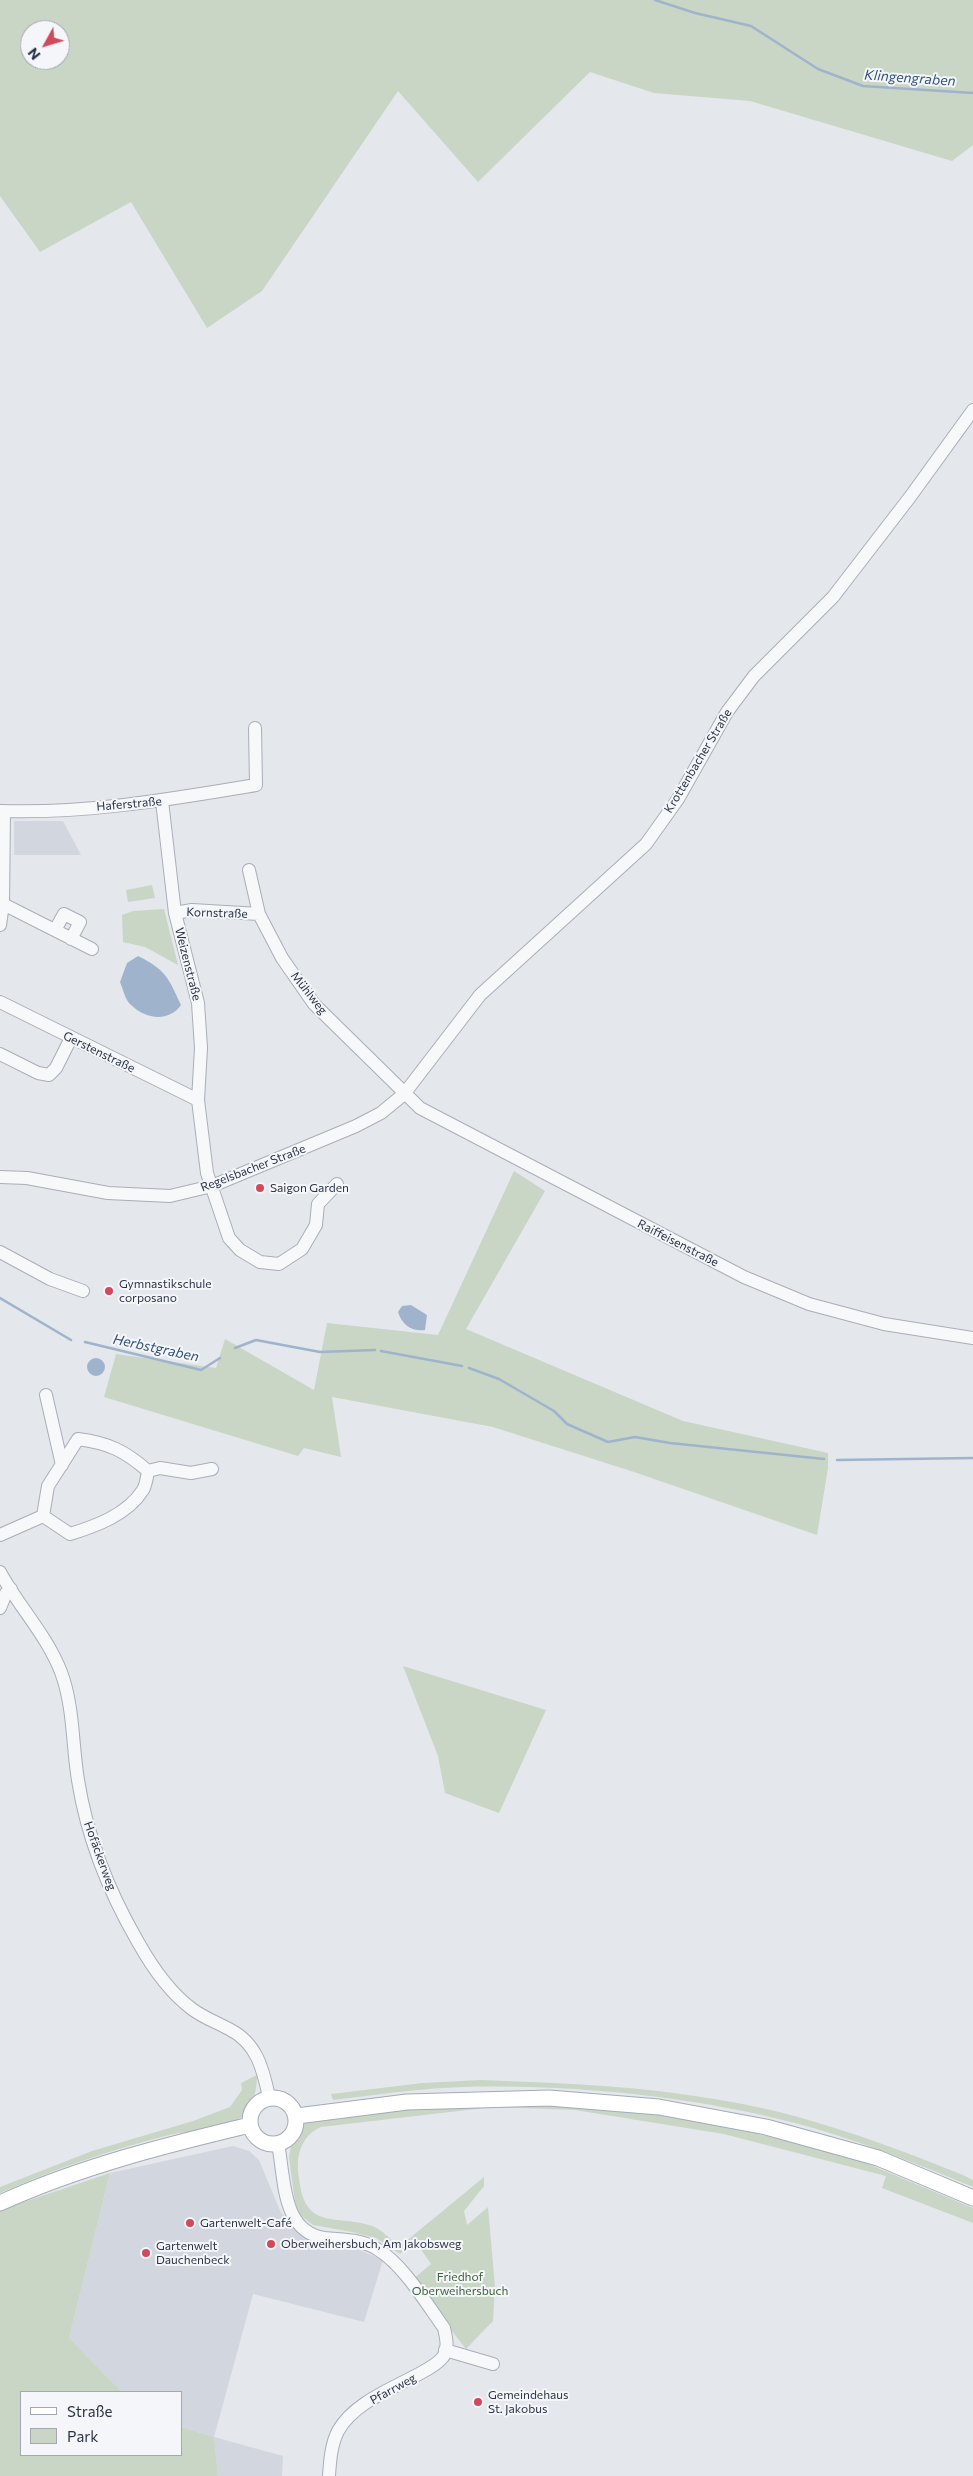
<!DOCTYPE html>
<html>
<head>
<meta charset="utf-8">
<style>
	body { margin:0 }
	#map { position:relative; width:973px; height:2476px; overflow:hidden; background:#e4e7ec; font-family:Commissioner,sans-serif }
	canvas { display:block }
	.legend { position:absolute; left:20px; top:2391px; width:162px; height:65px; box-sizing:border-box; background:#f4f6f9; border:1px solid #a4a8b1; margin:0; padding:6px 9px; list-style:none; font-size:15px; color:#2b3445 }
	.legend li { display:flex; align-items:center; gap:10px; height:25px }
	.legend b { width:25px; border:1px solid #a4a8b1 }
	.north { position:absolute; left:20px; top:20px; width:50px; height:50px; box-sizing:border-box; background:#f4f6f9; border:1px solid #a4a8b1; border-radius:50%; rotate:231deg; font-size:14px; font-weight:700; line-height:20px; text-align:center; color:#2b3445 }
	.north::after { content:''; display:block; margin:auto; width:18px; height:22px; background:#d1495b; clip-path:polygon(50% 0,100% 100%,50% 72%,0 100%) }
</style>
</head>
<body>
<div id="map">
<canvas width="973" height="2476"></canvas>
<ul class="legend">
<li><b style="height:6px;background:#fff"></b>Straße</li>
<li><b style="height:14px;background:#c9d6c5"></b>Park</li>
</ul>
<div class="north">N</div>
</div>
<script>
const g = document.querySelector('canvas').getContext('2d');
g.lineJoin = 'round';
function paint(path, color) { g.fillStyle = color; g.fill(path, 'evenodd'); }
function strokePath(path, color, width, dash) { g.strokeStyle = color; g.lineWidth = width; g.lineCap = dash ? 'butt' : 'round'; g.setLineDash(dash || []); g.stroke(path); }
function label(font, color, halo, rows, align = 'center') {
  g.font = font + ' Commissioner,sans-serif'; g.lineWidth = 4; g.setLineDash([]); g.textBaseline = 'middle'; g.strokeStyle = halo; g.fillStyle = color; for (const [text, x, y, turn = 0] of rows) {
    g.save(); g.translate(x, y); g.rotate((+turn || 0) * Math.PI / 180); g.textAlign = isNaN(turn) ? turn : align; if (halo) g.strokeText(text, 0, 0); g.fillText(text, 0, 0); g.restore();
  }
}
paint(new Path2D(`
	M14,821h49l18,34h-67z
	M233,2146l16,5 10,9 22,53 17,20 21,11 29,1 35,15 -19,62 -111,-28 -39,143 69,19 -1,20h-64l-4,-39 -33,-10v-35h-59l-53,-54 41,-165z`), '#d2d6de');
paint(new Path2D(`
	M0,0h973v145l-21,16 -202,-60 -96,-8 -64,-21 -112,110 -80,-91 -136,200 -55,37 -76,-126 -91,50 -40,-56zM30,30h30v30h-30z
	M152,885l3,13 -27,4 -2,-12z
	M164,909l14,56 -33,-18 -22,-5 -1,-27 11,-4z
	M514,1171l31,20 -79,138 217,92 145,32v15l-11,67 -183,-63 -141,-45 -161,-30 9,60 -37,-9 -6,8 -194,-59 12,-43 100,14 9,-29 89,51 13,-67 111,12z
	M403,1666l143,44 -47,103 -54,-20 -7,-37z
	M257,2075c0,15 -4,36 -18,44 -21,12 -48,11 -70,16 -58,15 -115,34 -169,58v-6l92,-36 101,-30 37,-14 12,-17 -1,-7z
	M481,2080c82,3 163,6 245,21 82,14 160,43 237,74l10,5v7c-50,-21 -100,-41 -153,-57 -110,-32 -240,-46 -356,-43 -43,1 -88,8 -131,13l-2,-6 92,-11z
	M557,2100l130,18 155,35 131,55v15l-91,-35 4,-12 -162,-42 -149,-24 -82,-3 -172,20c-14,6 -21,18 -23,33 -1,10 1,20 3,30 8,38 39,26 68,35 12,3 21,14 30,22l85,-70v9l-20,25 3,14 21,-18 7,80 -2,34 -27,28 -54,-69 19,-16 -15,-22 -16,12 -24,-16 -24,-6 -39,-7 -14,-11 -4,-11 -6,-46 4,-23 5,-6 11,-7 86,-14z
	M110,2173l-41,165 53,54h-101v63h160v-28l33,10 4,39h-218v-266z`), '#c9d6c5');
paint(new Path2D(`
	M138,956c28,14 30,21 43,49 -13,18 -36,14 -51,-1 -5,-5 -7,-15 -10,-22l7,-19z
	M411,1305l16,10 -2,15c-13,2 -23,-5 -27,-18l4,-6z
	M87 1367a9 9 0 1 1 18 0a9 9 0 1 1-18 0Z`), '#9fb4cc');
strokePath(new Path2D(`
	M655,0l40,13 56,13 67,43 45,17 110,7
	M0,1298l71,42
	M85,1342l116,28 19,-12
	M235,1348l21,-8 64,12 55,-2
	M381,1351l81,15
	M469,1368l30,11 55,32 13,13 41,18 27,-5 35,6 154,16
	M837,1460l136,-2`), '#9fb4cc', 2.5);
const minor = new Path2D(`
	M162,801l13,112 23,90 3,45 -3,52 9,73 22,65 11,12 20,12 19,2 23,-15 14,-24 2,-21 19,-20
	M0,811c86,3 172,-12 256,-26l-1,-57
	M249,870l10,44 23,44 32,46 106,104 324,169 65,27 75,20 89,14
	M3,904l89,45
	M175,913l17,-3 67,4
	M0,925l3,-21 1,-93
	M55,930l9,-16 16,8 -9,17
	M0,1002l198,98
	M0,1054l38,19 11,2 7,-7 15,-30
	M0,1177l27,1 81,15 62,3 42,-10 144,-60 25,-13 23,-19 76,-99 166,-151 32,-45 49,-87 27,-36 79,-79 77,-100 63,-87
	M0,1252l50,27 33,12
	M46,1395l16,70
	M78,1439c31,4 47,12 70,32 -1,6 -2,14 -5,19 -16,25 -47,36 -73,44l-27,-18 5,-30z
	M148,1471l12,-3 31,5 21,-4
	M0,1535l43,-19
	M0,1572c19,35 46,62 61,100 13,35 11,72 17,108 9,57 31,112 60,162 14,25 31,50 54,67 12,9 24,13 37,20 28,14 34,40 40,68
	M0,1608l6,-15 5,-4
	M278,2144c7,34 3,88 47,94 18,2 36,1 52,11 26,15 49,54 67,79 2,9 5,20 -1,29 -7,9 -19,14 -28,19 -26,14 -62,28 -77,55 -7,14 -8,30 -9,45
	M445,2350l48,14`);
const major = new Path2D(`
	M250 2121a23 23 0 1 1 46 0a23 23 0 1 1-46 0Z
	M297,2116l110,-14 142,-4 110,9 107,20 112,31 95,40
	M0,2203c79,-36 166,-58 250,-78`);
strokePath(minor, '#a9aeb7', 14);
strokePath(major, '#a3abb8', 17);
strokePath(minor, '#f7f8fa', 12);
strokePath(major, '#fff', 15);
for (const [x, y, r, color] of [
	[260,1188,5,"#d1495b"],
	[109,1291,5,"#d1495b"],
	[190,2223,5,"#d1495b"],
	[271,2244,5,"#d1495b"],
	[146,2253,5,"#d1495b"],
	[478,2402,5,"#d1495b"]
]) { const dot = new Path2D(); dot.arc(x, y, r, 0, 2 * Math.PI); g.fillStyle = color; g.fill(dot); strokePath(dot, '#f4f6f9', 2); }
label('12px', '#2b3445', '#f4f6f9', [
	["Krottenbacher Straße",698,761,-59],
	["Haferstraße",129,804,-5],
	["Kornstraße",217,913,2],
	["Weizenstraße",188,964,76],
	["Mühlweg",309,993,52],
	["Gerstenstraße",99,1052,26],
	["Regelsbacher Straße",253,1168,-21],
	["Raiffeisenstraße",678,1243,27],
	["Hofäckerweg",100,1856,70],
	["Pfarrweg",393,2389,-29]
]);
label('12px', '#2b3445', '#f4f6f9', [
	["Saigon Garden",270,1188],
	["Gymnastikschule",119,1284],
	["corposano",119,1298],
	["Gartenwelt-Café",200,2223],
	["Oberweihersbuch, Am Jakobsweg",281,2244],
	["Gartenwelt",156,2246],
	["Dauchenbeck",156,2260],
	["Gemeindehaus",488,2395],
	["St. Jakobus",488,2409]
], 'left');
label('12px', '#3f6138', '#f4f6f9', [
	["Friedhof",460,2277],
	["Oberweihersbuch",460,2291]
]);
label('italic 14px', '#34527a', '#f4f6f9', [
	["Klingengraben",910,78,4],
	["Herbstgraben",156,1348,12]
]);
</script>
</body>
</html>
